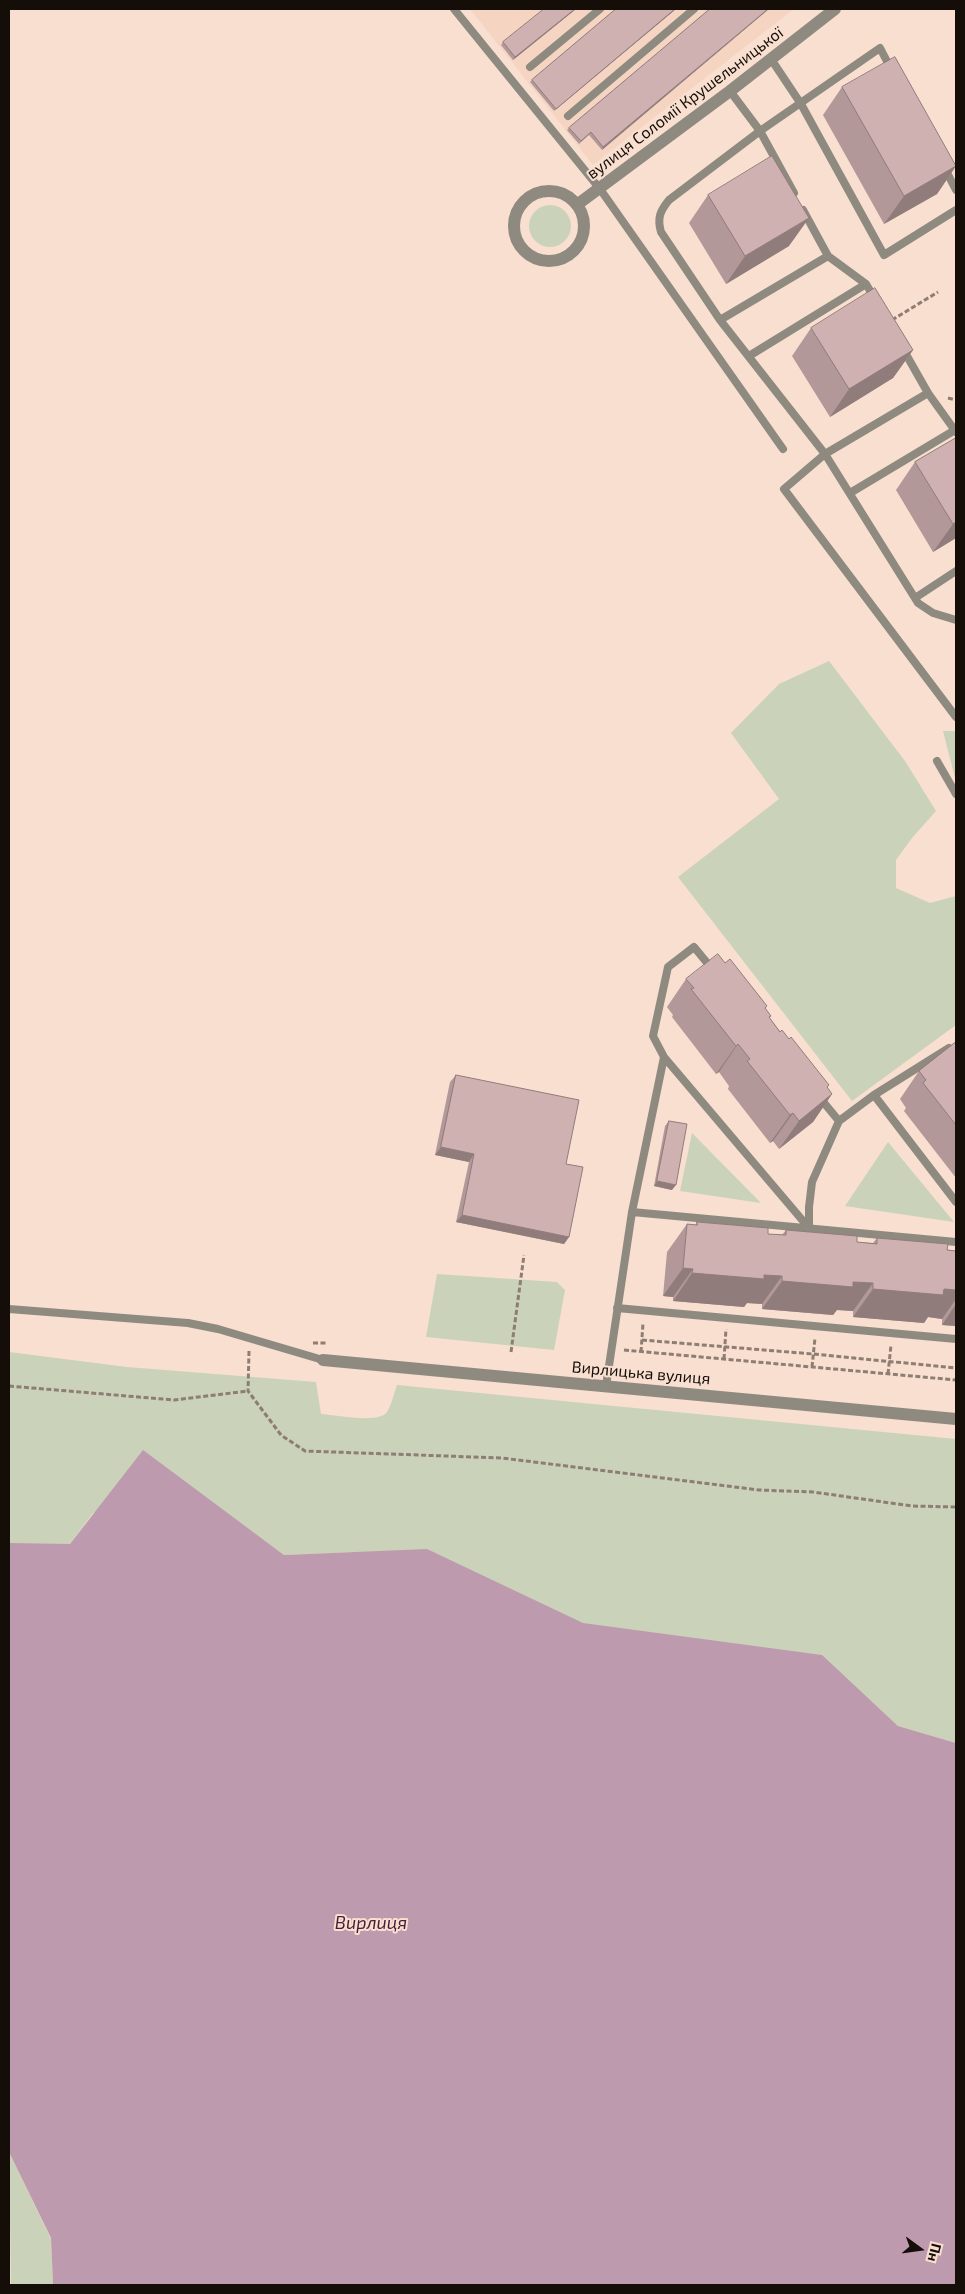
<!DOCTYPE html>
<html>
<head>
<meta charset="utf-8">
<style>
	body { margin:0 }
	#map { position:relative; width:965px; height:2294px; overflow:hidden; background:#f8dfd0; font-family:"Exo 2",sans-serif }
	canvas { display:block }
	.frame { position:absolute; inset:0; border:10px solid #150d08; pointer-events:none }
	.north { position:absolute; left:895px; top:2224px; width:50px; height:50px; -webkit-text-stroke:4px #f8dfd0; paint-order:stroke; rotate:104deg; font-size:14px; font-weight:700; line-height:20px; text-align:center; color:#150d08 }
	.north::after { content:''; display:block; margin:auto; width:18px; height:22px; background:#150d08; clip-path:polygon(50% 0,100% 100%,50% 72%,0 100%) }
</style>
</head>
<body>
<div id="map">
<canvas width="965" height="2294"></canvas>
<div class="frame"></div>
<div class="north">Пн</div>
</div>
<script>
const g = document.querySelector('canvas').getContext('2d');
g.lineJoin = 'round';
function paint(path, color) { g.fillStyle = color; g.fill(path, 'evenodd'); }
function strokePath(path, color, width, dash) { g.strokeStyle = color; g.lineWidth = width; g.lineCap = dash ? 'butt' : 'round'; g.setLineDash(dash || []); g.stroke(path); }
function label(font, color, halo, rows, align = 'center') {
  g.font = font + ' "Exo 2",sans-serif'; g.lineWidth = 4; g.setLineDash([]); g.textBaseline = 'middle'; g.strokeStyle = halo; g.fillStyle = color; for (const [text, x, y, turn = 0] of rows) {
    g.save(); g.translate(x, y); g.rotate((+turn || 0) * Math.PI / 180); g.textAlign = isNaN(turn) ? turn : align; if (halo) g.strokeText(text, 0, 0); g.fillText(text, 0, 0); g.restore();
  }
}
paint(new Path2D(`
	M470,9h324l-201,156z`), '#f5d5c1');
paint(new Path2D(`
	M529 226a21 21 0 1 1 42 0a21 21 0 1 1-42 0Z
	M829,661l76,100 31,50 -24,27 -16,22v28l34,15 26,-7v129l-104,76 -174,-224 101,-78 -48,-66 48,-49z
	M943,731h13v51z
	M692,1133l69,70 -81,-12z
	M888,1142l66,80 -109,-16z
	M437,1274l120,8 8,8 -11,60 -128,-13z
	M9,1352l118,15 189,15 5,32c15,1 58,10 66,-2 5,-8 7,-19 10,-27l559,54v304l-58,-17 -28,-26 -287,-77 -223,-71 -76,3 -57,-42h-134l-23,31h-18l-43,13z
	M9,2152l42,87 2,46h-42z`), '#cad3b9');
paint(new Path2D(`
	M143,1450l141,105 143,-6 156,74 239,32 76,71 58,17v542h-903l-2,-47 -42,-86v-609l61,1z`), '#be9aae');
strokePath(new Path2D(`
	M892,320l46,-28
	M948,398l8,2
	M642,1340l171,14 143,14
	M313,1343h14
	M624,1350l332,30
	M249,1351l-1,40 33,44 24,16 197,7 257,32 54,2 99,14 44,1
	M511,1352l13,-97
	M641,1352l2,-29
	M724,1359l2,-30
	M812,1367l3,-29
	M888,1374l3,-29
	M9,1386l165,14 74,-9`), '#8e7d73', 3, [5, 2.5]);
strokePath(new Path2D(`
	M454,9l146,180 183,260
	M771,59l30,45 83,151 72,-45
	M530,67l70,-58
	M891,69l-11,-21 -120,83 -91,69c-9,11 -12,18 -8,32l59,88 105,134 103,-61 -25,-44
	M730,91l30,40 34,62
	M568,116l126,-107
	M944,167l12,23
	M828,256l38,28 9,15
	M720,320l108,-64 -25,-46
	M749,356l117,-72
	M928,393l28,39
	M850,493l105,-63
	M915,598l41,-27
	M956,620l-23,-7 -15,-10 -93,-149 -41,35 172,228
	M937,761l19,33
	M664,1057l145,171
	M874,1095l75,-47 7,9
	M839,1121l35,-26 82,107
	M632,1212l324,30
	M809,1228v-21l3,-25 27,-61 -19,-23
	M617,1308l339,31
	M9,1309l179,14 30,6 105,31
	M606,1386l26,-174 32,-155 -11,-21 15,-69 26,-20 19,23`), '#8f8a80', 8);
strokePath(new Path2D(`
	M514 226a35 35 0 1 1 70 0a35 35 0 1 1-70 0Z
	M578,204l152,-113 105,-82
	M323,1360l633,59`), '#8f8a80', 12);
paint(new Path2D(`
	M576,9l-63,51 -12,-15 2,-3z
	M616,9h60l-122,102 -24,-29 2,-2z
	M710,9l-108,141 -13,-15 -10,9 -12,-14 2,-2z
	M842,87l114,79 -19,28 -53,30 -61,-109z
	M708,195l81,51 -63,38 -37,-61z
	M811,328l102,22 -20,28 -63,39 -38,-61z
	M956,438v100l-23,14 -37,-62 19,-28z
	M725,963l42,43 -2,3 6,7 -2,2 63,76 -19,28 -34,27 -6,-8 -3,2 -42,-54 1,-3 -10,-14 -3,2 -44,-57 1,-2 -6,-8 19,-28z
	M956,1042v136l-52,-67 2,-3 -6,-9 19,-28z
	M456,1075l110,89 3,73 -5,7 -108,-22 13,-60 -34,-7 15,-73z
	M669,1121l3,69 -18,-4 11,-60z
	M697,1222l71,12 14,1 4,-5 71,12 16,1 4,-5 79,13v75l-14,-1v-6l-14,-2 -4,6 -71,-6v-6l-16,-1 -4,5 -71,-6v-5l-15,-1 -3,4 -71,-6v-4l-10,-1 4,-44 20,-28 8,1z`), '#b29898');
paint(new Path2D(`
	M575,9h1l-63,51 2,-3z
	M675,9h1l-122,102 2,-2z
	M768,9h1l-167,141 1,-3z
	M956,166l-19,28 -53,30 20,-28z
	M809,218l-20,28 -63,38 19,-28z
	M913,350l-20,28 -63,39 19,-28z
	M956,522v16l-23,14 20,-28z
	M738,1044l-19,28 -3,2 20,-28z
	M829,1085l-19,27 22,-18 -19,28 -34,27 20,-28 28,-34z
	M793,1113l-20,28 -3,2 20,-28z
	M441,1147l33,7 -5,8 -34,-7z
	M657,1181l19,4 -4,5 -18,-4z
	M462,1215l107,22 -5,7 -108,-22z
	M683,1268l10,1 -20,28 -10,-1z
	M692,1273l72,2 18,1 -20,28 -15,-1 -3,4 -71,-6z
	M782,1281l71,1 20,1 -20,28 -16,-1 -4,5 -71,-6z
	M873,1289h71l12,1v9l-14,20 -14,-2 -4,6 -71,-6z
	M956,1304v22l-14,-1z`), '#917c7c');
const building = new Path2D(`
	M544,9h31l-60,48 -12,-15z
	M616,9h59l-119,100 -24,-29z
	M710,9h58l-165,138 -12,-15 -10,9 -12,-13z
	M895,57l61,109 -52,30 -62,-109z
	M772,156l37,62 -64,38 -37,-61z
	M875,288l38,62 -64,39 -38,-61z
	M956,438v84l-3,2 -38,-62z
	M718,954l7,9 5,-4 37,47 -2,2 6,8 -2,1 11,15 2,-2 7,9 2,-2 38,48 -2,2 5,7 -33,27 -6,-8 -3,2 -43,-54 3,-2 -12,-15 -2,2 -45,-57 3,-1 -8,-9z
	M956,1042v83l-33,-42 3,-3 -7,-9z
	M456,1075l123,25 -13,64 17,3 -14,70 -107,-22 12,-61 -33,-7z
	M669,1121l18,3 -11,61 -19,-4z
	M697,1222l71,6v6l18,1v-5l71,6v6l20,2v-6l71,6 -1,6 9,1v39l-12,-1 -1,6 -70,-6v-6l-20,-1v5l-71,-6v-5l-18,-1v4l-72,-6 1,-4 -10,-1 4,-44 10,1z`);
paint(building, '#cfb1b1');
strokePath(building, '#917c7c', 1);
label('16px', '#150d08', '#f8dfd0', [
	["вулиця Соломії Крушельницької",685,103,-37],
	["Вирлицька вулиця",641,1373,5]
]);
label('italic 18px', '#4a1d39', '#f8dfd0', [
	["Вирлиця",371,1923]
]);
</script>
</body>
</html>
